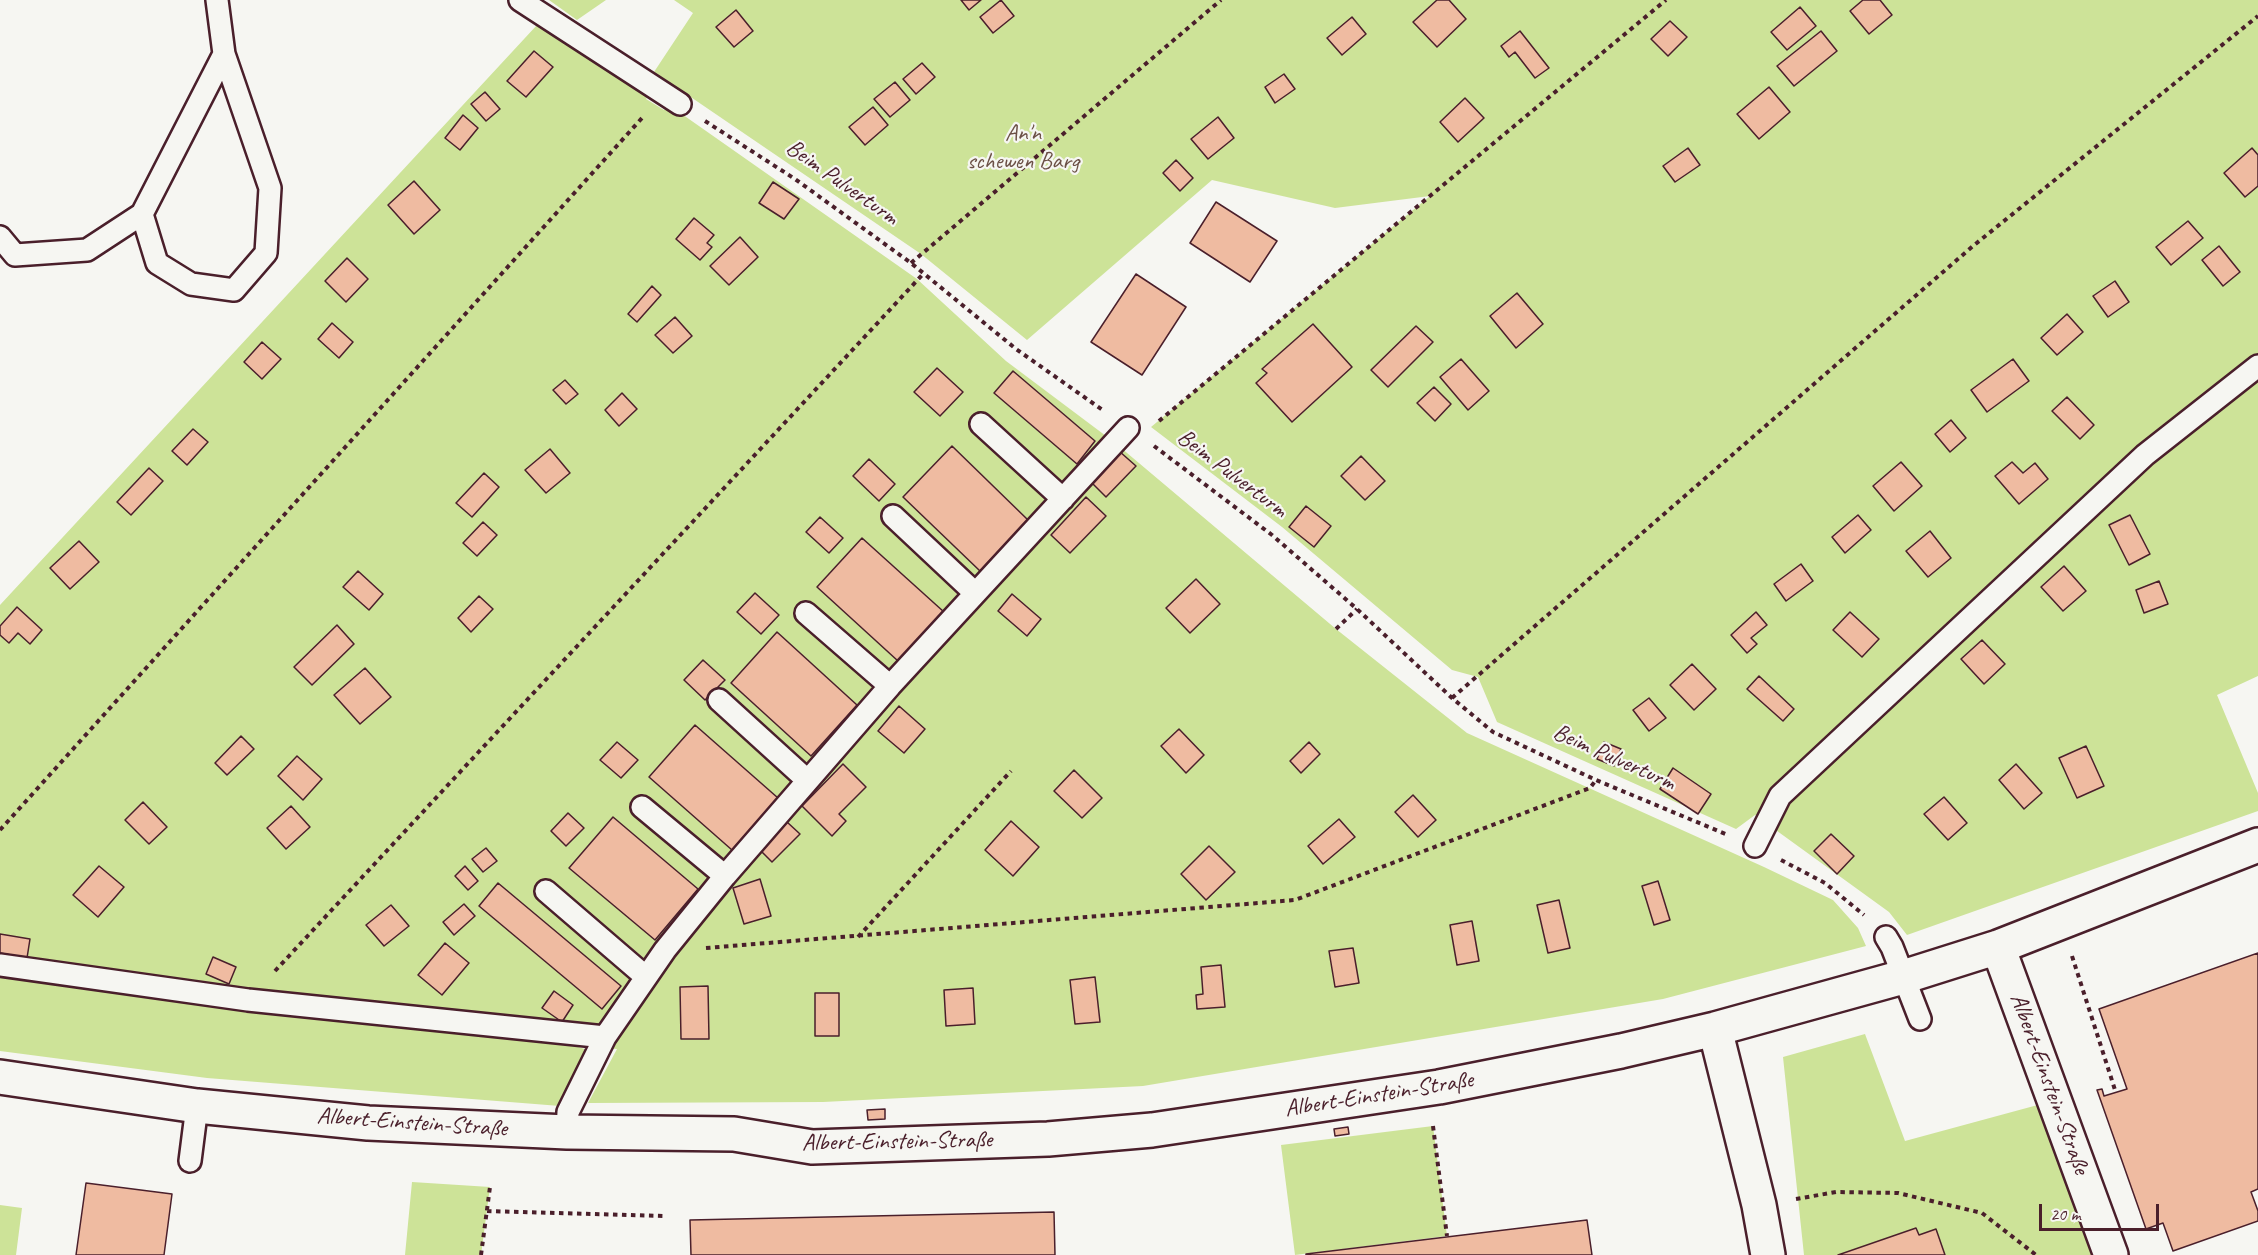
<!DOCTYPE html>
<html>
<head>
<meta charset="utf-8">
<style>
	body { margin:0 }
	#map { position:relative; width:2258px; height:1255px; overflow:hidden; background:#f6f6f2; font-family:Caveat,sans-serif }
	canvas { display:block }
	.scale { position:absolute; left:2039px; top:1204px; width:120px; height:27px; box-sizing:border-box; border:3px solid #4a1f2b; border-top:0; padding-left:8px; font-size:18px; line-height:21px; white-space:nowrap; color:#4a1f2b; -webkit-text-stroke:4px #f6f6f2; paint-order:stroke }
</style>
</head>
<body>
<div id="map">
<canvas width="2258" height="1255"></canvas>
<div class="scale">20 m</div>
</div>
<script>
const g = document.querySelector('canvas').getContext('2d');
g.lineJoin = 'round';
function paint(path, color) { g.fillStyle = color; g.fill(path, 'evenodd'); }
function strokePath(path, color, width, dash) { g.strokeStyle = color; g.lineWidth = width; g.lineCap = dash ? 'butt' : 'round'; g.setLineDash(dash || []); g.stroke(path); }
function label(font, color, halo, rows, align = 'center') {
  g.font = font + ' Caveat,sans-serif'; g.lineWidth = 4.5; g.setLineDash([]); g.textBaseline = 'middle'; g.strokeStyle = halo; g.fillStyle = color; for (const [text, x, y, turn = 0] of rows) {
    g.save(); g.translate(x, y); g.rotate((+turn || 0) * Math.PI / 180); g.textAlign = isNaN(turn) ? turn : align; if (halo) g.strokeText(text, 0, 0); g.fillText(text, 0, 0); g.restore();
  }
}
paint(new Path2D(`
	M549,0h57l-29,20z
	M674,0h1584v676l-41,19 41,98v18l-351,124 -18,-23 -134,-97 -19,14 -239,-107 -19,-45 -26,-7 -170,-143 -131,-100 279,-231 -95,12 -123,-28 -185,160 -106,-86 -267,-182 39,-59z
	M537,25l112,70 -3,4 18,11 5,-5 248,174 89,82 108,81 222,187 131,104 297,134 69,33 25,28 8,18 -203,53 -520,87 -320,16 -235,1 29,-54 -42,-3 13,4 -28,56 -353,-28 -207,-27v-446z
	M1865,1034l40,107 140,-38 53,152h-294l-21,-198z
	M1433,1126l14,110 -152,19 -14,-110z
	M412,1182l78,5 -9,68h-76z
	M0,1205l22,3 -6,47h-16z`), '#cde398');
const building = new Path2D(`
	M961,0h20l-12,10z
	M1001,0l13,16 -21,17 -13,-16z
	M1437,0h12l17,19 -29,28 -24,-25z
	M1863,0h17l12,15 -23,19 -19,-23z
	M1800,7l16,19 -29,24 -16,-18z
	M736,10l17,21 -19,16 -18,-20z
	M1352,17l14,17 -24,21 -15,-17z
	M1670,21l17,16 -19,19 -17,-17z
	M1520,31l29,37 -14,10 -20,-26 -6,5 -8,-11z
	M1821,31l16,20 -43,35 -17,-20z
	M534,51l19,16 -27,30 -19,-16z
	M922,63l13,14 -19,17 -13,-15z
	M1284,74l11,15 -20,14 -10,-16z
	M895,82l15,18 -20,17 -16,-18z
	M1769,87l21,25 -31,27 -22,-25z
	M485,92l15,17 -14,12 -15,-17z
	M1465,98l19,20 -26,24 -18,-20z
	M873,107l15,18 -23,20 -16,-18z
	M463,115l15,13 -18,22 -15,-12z
	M1218,117l16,21 -26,21 -17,-20z
	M1688,148l12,17 -25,17 -12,-16z
	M2252,148l6,7v31l-13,11 -21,-24z
	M1176,160l17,18 -13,13 -17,-18z
	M414,181l26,29 -26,24 -26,-29z
	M773,182l26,17 -15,20 -25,-16z
	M1216,202l61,39 -27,41 -60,-39z
	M694,218l20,17 -7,8 5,4 -12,13 -24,-21z
	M2188,221l15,17 -32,27 -15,-18z
	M740,237l18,20 -29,28 -19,-19z
	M2219,246l21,26 -17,14 -21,-26z
	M347,258l21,21 -22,23 -21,-21z
	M1136,274l50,33 -44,68 -51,-33z
	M2115,281l14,21 -21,15 -15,-21z
	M652,286l9,9 -24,27 -9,-8z
	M1517,293l26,31 -27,24 -26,-32z
	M2067,314l16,18 -26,23 -16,-17z
	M675,317l17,19 -19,17 -18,-18z
	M332,323l21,19 -14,16 -21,-19z
	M1313,324l39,43 -60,55 -36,-39 11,-10 -5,-4z
	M1416,326l17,16 -45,45 -17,-17z
	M262,342l19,17 -19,20 -18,-17z
	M1461,359l28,32 -21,19 -28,-33z
	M2013,359l16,22 -42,31 -16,-22z
	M937,368l26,24 -23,24 -26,-24z
	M1013,371l82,70 -18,23 -83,-71z
	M565,380l13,14 -12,10 -13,-14z
	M1434,387l17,17 -16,17 -18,-18z
	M622,393l15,16 -18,17 -14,-16z
	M2067,397l27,28 -14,14 -28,-28z
	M1951,420l15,18 -16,14 -15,-18z
	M193,429l15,13 -21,23 -15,-14z
	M952,446l76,74 -48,51 -77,-74z
	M550,449l20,24 -24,20 -21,-23z
	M1119,451l17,15 -30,31 -16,-16z
	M1361,456l24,25 -20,19 -24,-24z
	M869,459l26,25 -16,17 -26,-25z
	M1901,462l21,24 -28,25 -21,-25z
	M2012,462l11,11 12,-10 13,16 -29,25 -24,-28z
	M149,468l14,13 -32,34 -14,-13z
	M484,473l15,14 -27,30 -16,-14z
	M1086,497l20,19 -36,37 -19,-18z
	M1306,506l25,20 -17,21 -25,-20z
	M1858,515l13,15 -26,23 -13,-16z
	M2130,515l20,39 -21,11 -20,-40z
	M820,517l23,21 -14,15 -23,-21z
	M483,522l14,13 -20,21 -14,-13z
	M1930,531l21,27 -23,19 -22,-26z
	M862,538l82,74 -46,49 -81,-74z
	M79,541l20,21 -29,27 -20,-21z
	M1801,564l12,17 -27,20 -12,-17z
	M2064,566l22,25 -23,20 -22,-24z
	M358,571l25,23 -14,16 -26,-23z
	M1196,579l24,25 -30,29 -24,-25z
	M2159,581l9,23 -24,9 -8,-23z
	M755,593l24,22 -18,19 -24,-22z
	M1012,594l29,25 -14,17 -29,-25z
	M479,596l14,13 -22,23 -13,-14z
	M17,607l25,23 -12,14 -12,-11 -9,10 -9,-8v-9z
	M1756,612l11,13 -16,13 6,6 -10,9 -16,-18z
	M1850,612l29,27 -17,18 -29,-27z
	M337,625l17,19 -42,41 -18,-18z
	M777,632l80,73 -46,51 -80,-73z
	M1982,640l23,24 -21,20 -23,-25z
	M703,660l22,20 -20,20 -21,-20z
	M1692,664l24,25 -22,21 -24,-25z
	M365,668l26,29 -31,27 -26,-29z
	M1759,676l35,33 -11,12 -36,-32z
	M1649,698l17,20 -17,13 -16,-21z
	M899,706l26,23 -21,24 -26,-22z
	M695,725l83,73 -46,52 -83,-73z
	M1179,729l25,26 -18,18 -25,-27z
	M241,736l13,13 -27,26 -12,-12z
	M617,742l21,18 -17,18 -21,-18z
	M1309,742l11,12 -19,19 -11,-12z
	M1604,742l17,7 -7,17 -17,-7z
	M2086,746l18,40 -27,12 -18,-40z
	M297,756l25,23 -19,21 -25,-24z
	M843,764l23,23 -27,27 7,7 -14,15 -30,-30z
	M2016,764l26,29 -18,16 -25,-29z
	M1673,768l38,26 -13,20 -38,-25z
	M1074,770l28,28 -20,20 -28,-27z
	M1413,795l23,25 -18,17 -23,-25z
	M1944,797l23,26 -19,17 -24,-26z
	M143,802l24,25 -18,17 -24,-24z
	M291,806l19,21 -24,22 -19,-21z
	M568,813l16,15 -18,18 -15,-15z
	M613,817l85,72 -43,51 -86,-72z
	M1339,819l16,18 -32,27 -15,-18z
	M1011,821l28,26 -26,29 -28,-26z
	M787,822l13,12 -28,28 -12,-12z
	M1831,834l23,22 -17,18 -23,-23z
	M1209,846l26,26 -29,28 -25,-26z
	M486,848l11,13 -14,11 -11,-13z
	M99,866l25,21 -26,30 -25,-22z
	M465,866l13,15 -10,9 -13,-14z
	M760,879l11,37 -27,8 -11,-36z
	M1658,881l12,39 -16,5 -12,-39z
	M498,883l123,103 -19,23 -123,-103z
	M1559,900l11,48 -22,5 -11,-48z
	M464,904l11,12 -21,19 -11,-13z
	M391,905l18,21 -25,20 -18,-21z
	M1472,921l7,40 -22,4 -7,-40z
	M0,934l30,5 -3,19 -27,-5z
	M445,943l24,20 -27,32 -24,-20z
	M1353,948l6,35 -24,4 -6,-36z
	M2258,953v236l-7,3 7,19v10l-85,30 -10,-28 -17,6 -49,-139 5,-1 2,7 23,-7 -28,-80z
	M213,957l23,10 -7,17 -23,-10z
	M1221,965l4,42 -28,2 -1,-14 7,-1 -2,-27z
	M1095,977l5,45 -25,2 -5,-44z
	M708,986l1,53h-28l-1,-52z
	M973,988l2,36 -29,2 -2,-36z
	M554,991l19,14 -11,17 -20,-14z
	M815,993h24v43h-24z
	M885,1109v10l-17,1 -1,-10z
	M1348,1127l1,7 -14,2 -1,-7z
	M86,1183l86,11 -8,61h-88z
	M1054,1212l1,43h-364l-1,-35z
	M1587,1220l5,35h-286v-1z
	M1916,1228l3,7 17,-6 9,26h-107z`);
paint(building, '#efbba1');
strokePath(building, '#4a1f2b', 1.5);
const service = new Path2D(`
	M520,0l160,104
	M142,214l15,49 34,21 43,6 32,-37 4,-65 -46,-134
	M0,237l15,18 72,-5 55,-36 82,-160 -7,-54
	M981,424l82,75
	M893,516l82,77
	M806,613l84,73
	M719,700l88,80
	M642,807l83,69
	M1755,846l25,-50 365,-341 113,-89
	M546,891l100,86
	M1886,937l6,10 28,72
	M0,965l248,35 357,37
	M567,1132l1,-20 37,-75 60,-87 60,-74 165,-190 238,-258
	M190,1161l7,-55`);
const minor = new Path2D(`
	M1998,947l113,308
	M1715,1029l44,176 9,50
	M0,1077l197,29 171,17 199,9 167,2 78,13 236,-8 104,-9 287,-43 182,-36 94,-22 188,-52 95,-30 260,-102`);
strokePath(service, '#4a1f2b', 26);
strokePath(minor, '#4a1f2b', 38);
strokePath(new Path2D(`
	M705,121l90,58 116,84 105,86 88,62
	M911,263l310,-263
	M1159,421l507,-421
	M1154,446l118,89 85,74 95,89 41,34 103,48 132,55
	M1336,629l21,-20
	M1452,698l521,-452 285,-230
	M0,830l642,-712
	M1781,860l44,23 39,32
	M858,937l153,-166
	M706,948l589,-48 295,-112 6,-8
	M2072,956l44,137
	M275,971l649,-698
	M1433,1126l14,110
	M1796,1199l40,-7 62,1 84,20 54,42
	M487,1211l177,5
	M481,1255l9,-68`), '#4a1f2b', 4, [4.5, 4.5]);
strokePath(service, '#f6f6f2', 21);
strokePath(minor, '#f6f6f2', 33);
label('24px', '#6b5046', '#f6f6f2', [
	["An'n",1023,134],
	["schewen Barg",1023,162]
]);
label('24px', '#4a1f2b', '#f6f6f2', [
	["Beim Pulverturm",842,183,35],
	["Beim Pulverturm",1232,474,37],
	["Beim Pulverturm",1614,758,24],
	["Albert-Einstein-Straße",2049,1084,70],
	["Albert-Einstein-Straße",1379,1095,-9],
	["Albert-Einstein-Straße",412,1123,4],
	["Albert-Einstein-Straße",897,1142,-1]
]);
</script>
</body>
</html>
